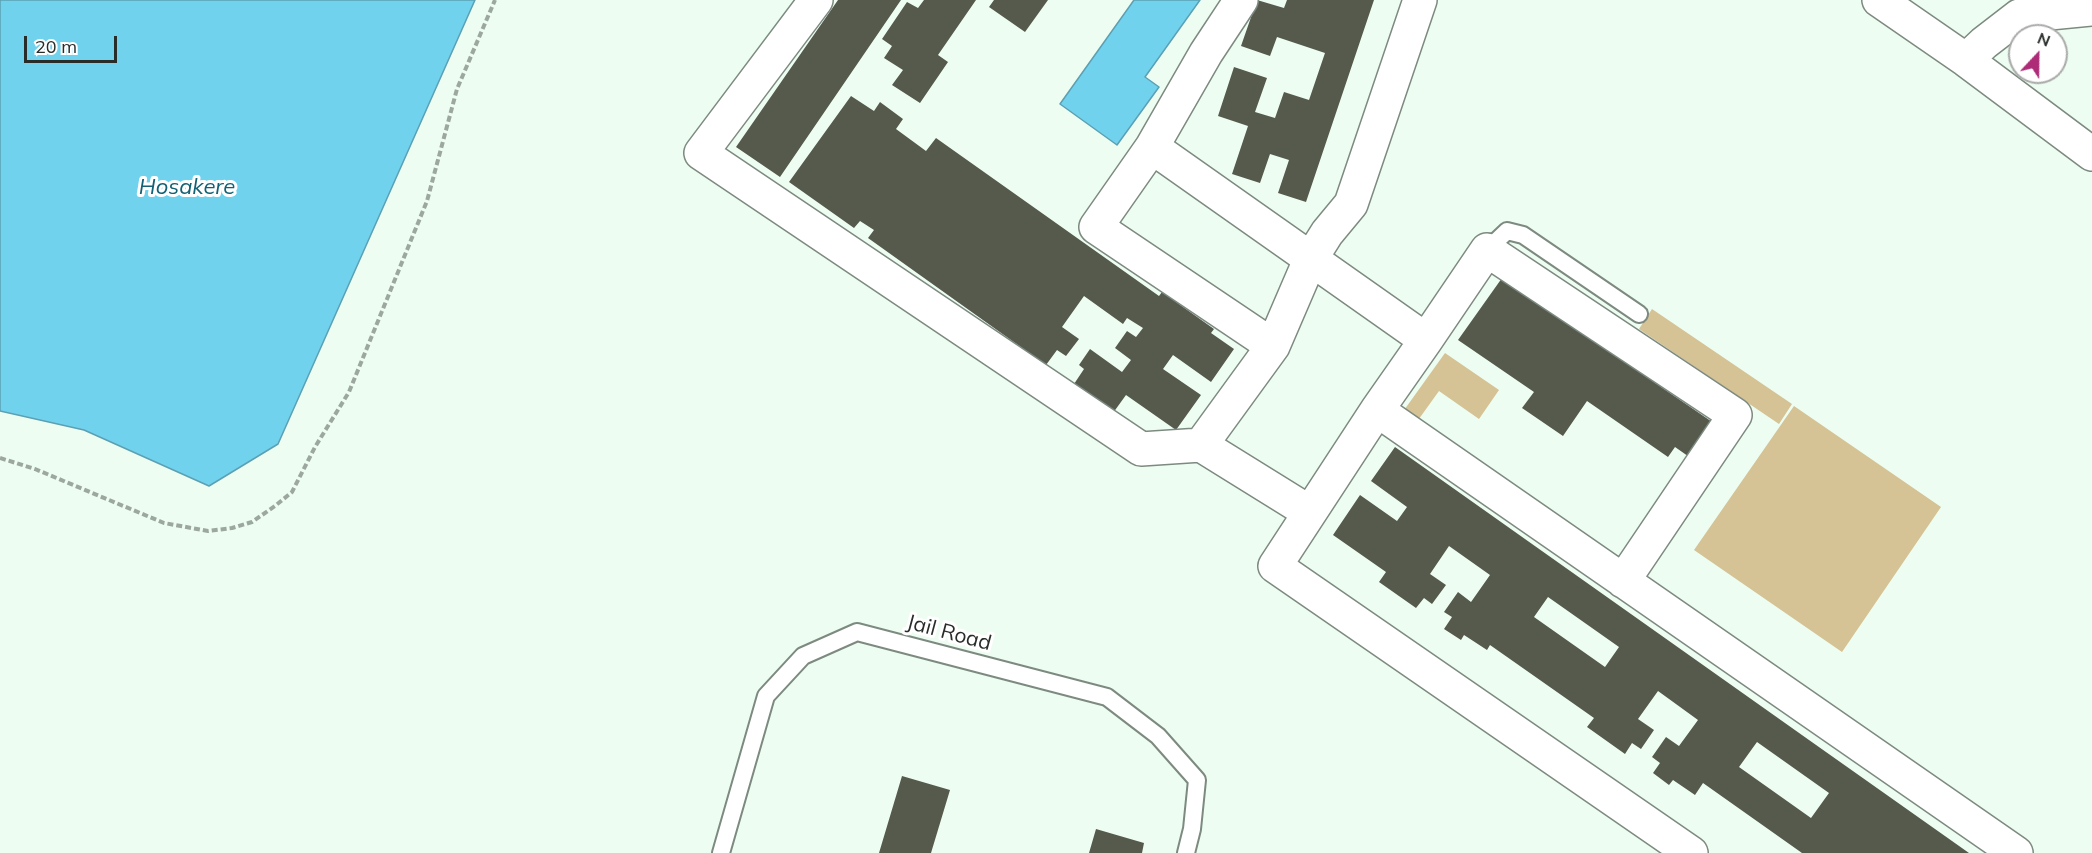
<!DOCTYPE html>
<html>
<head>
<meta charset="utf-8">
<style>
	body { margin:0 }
	#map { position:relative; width:2092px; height:853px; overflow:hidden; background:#edfdf1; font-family:Mulish,sans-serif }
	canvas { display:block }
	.north { position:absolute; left:2008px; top:24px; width:60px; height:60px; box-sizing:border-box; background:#fff; border:2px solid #a9aba9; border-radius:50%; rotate:22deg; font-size:16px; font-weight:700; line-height:24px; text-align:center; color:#282d29 }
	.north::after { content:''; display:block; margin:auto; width:21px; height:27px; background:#ad2b77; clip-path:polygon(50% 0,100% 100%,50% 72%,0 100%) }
	.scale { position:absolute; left:24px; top:36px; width:93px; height:27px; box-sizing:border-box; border:3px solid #282d29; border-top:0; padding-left:8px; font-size:18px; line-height:21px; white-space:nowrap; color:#282d29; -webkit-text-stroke:4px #fff; paint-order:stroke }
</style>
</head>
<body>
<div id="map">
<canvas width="2092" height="853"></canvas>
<div class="north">N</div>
<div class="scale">20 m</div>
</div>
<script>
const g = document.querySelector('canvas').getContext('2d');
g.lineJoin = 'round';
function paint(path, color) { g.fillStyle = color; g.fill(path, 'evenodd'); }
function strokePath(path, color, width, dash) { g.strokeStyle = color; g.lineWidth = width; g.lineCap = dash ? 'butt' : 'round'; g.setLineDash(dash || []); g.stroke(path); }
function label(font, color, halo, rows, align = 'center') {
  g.font = font + ' Mulish,sans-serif'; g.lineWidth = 6; g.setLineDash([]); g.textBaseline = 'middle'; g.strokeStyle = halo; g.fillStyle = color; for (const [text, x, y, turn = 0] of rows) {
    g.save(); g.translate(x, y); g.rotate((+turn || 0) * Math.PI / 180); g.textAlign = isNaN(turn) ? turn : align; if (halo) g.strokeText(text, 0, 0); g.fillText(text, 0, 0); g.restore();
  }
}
paint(new Path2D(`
	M1652,309l140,95 -13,20 -140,-95z
	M1445,353l54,37 -20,29 -40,-28 -23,32 -14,-10z
	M1794,406l147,101 -99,145 -148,-102z`), '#d5c295');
const water = new Path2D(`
	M0,0h475l-197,444 -69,42 -125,-56 -84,-19z
	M1134,0h66l-55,77 14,10 -42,58 -57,-41z`);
paint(water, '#71d2ee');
strokePath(water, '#5ba0b3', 1.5);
paint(new Path2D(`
	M838,0h63l-121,177 -44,-30z
	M924,0h52l-38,55 10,7 -28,41 -28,-18 11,-15 -19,-12 8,-12 -10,-7 25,-37 11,6z
	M994,0h54l-23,32 -36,-25z
	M1257,0l27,8 3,-8h87l-68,202 -28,-9 11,-33 -19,-6 -10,29 -28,-9 16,-48 -30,-10 16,-49 33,11 -12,34 20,6 9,-26 25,8 16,-47 -48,-16 -7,19 -29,-10z
	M851,96l23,15 6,-9 23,17 -7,10 30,22 10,-13 223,158 3,-4 52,37 -3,4 23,16 -23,33 -38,-27 -10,14 38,26 -25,35 -50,-35 -13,18 -39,-29 10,-15 -5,-4 11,-16 32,23 9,-12 -16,-12 12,-17 9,6 7,-9 -16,-10 -4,6 -39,-28 -22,31 17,12 -13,17 -9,-6 -11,15 -178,-127 6,-8 -14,-9 -6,7 -65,-46z
	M1502,278l216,148 -23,35 -20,-14 -7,10 -81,-56 -24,35 -41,-28 12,-16 -76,-52z
	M1395,447l414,293 160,113h-167l-99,-70 -8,12 -22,-15 -4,5 -16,-12 7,-10 -8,-6 14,-20 13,9 19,-26 -40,-29 -20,28 16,11 -13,19 -9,-6 -7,11 -38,-27 7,-9 -104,-73 -3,5 -23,-15 -3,5 -17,-11 8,-12 -8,-5 14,-20 13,10 19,-27 -41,-29 -19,28 16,11 -14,19 -8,-6 -8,10 -37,-26 7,-10 -53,-37 27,-40 37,26 10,-14 -36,-26zM1548,597l71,50 -14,20 -71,-50zM1757,742l72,51 -18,25 -72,-51z
	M902,776l48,14 -19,63h-52z
	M1096,829l48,14 -2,10h-53z`), '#565a4c');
const lane = new Path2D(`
	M1487,250l20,-19 16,4 116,79
	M721,853l45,-157 37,-40 54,-24 250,65 51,39 39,44 -5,49 -6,24`);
const street = new Path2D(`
	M816,0l-115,153 440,296 60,-4
	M1241,0l-35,53 -54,94 -56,80 177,119 37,-86 17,-27 24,-29 69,-204
	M1879,0l87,60 18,-17 35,-27 73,-7
	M1966,60l126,94
	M1152,147l274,193 -49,70 639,443
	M1426,340l61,-90 248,165 -112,166
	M1273,346l-72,99 108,67
	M1377,410l-102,156 416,287`);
strokePath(lane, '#7d8a80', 20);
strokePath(street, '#7d8a80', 36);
strokePath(new Path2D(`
	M0,458l35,11 129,54 44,8 24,-3 20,-6 23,-16 17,-14 23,-45 34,-55 78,-191 30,-112 38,-89`), '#9ca89f', 4, [6, 3]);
strokePath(lane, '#fff', 16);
strokePath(street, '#fff', 33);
label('21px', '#282d29', '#fff', [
	["Jail Road",949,633,15]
]);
label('italic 22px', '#126175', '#fff', [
	["Hosakere",187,187]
]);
</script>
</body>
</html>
